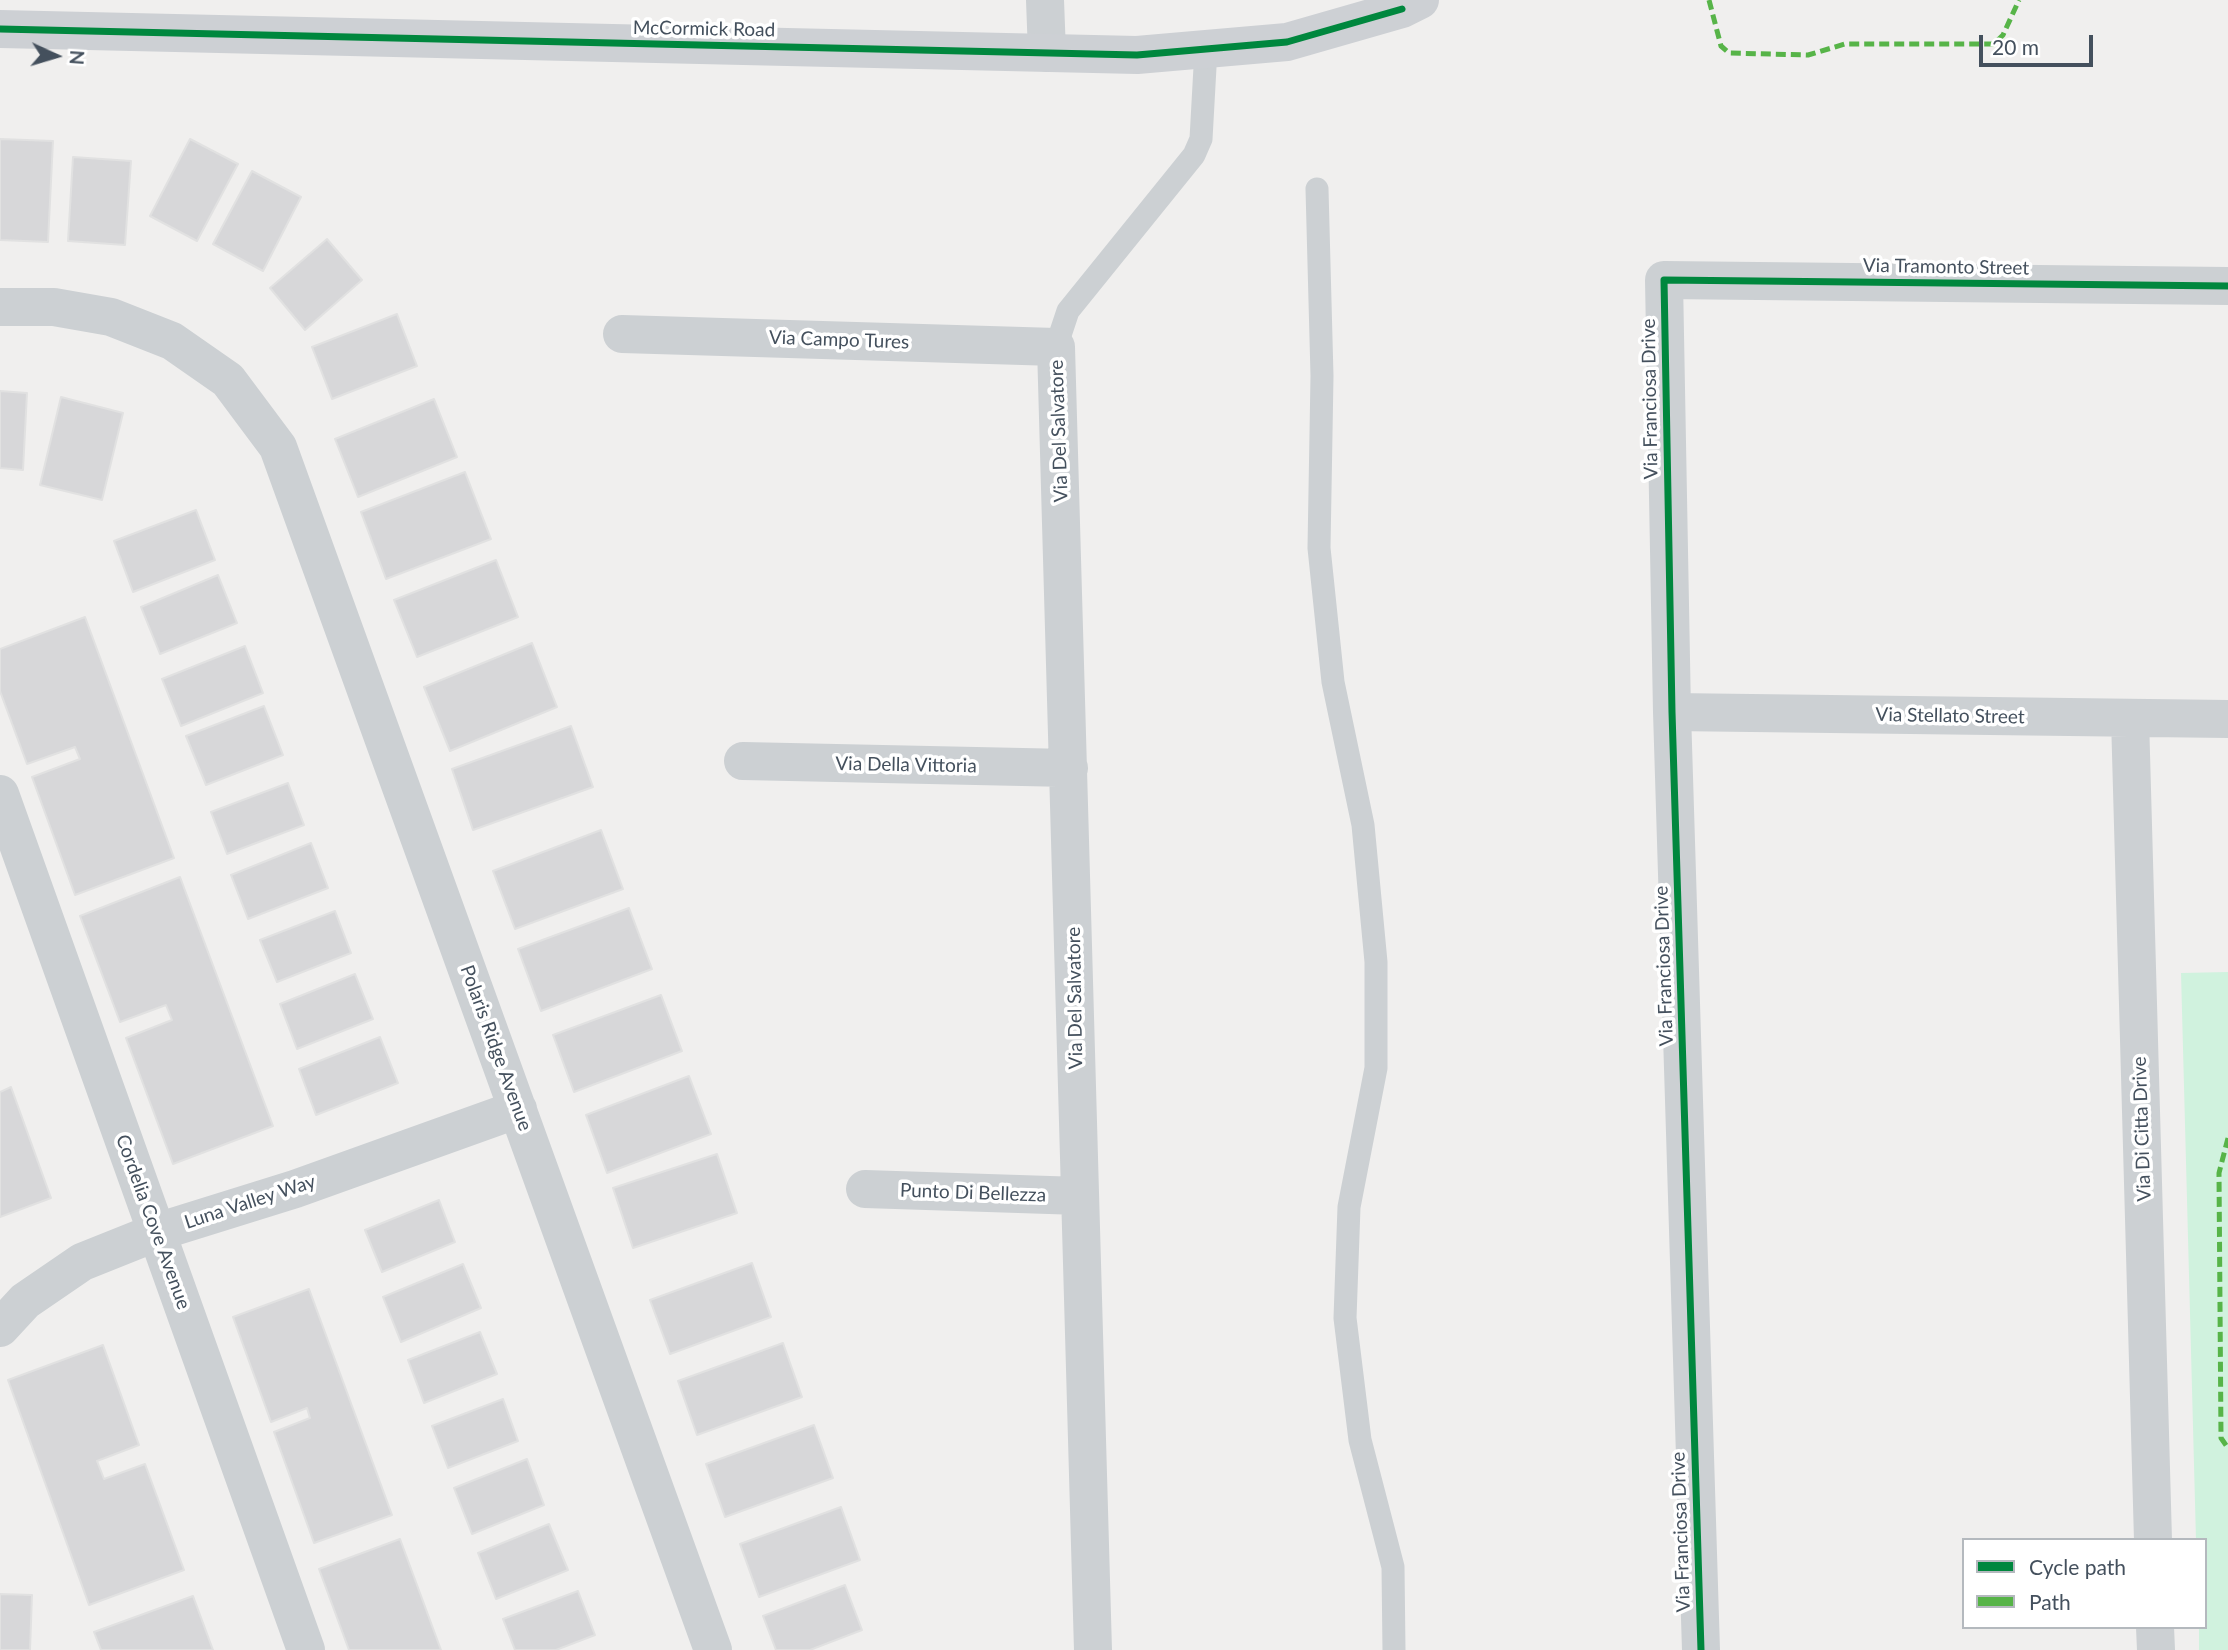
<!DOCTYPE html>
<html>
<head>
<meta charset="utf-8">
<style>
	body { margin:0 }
	#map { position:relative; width:2228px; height:1650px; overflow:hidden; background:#f0efee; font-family:Lato,sans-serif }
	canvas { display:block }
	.legend { position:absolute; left:1962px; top:1538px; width:245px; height:91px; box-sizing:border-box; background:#fff; border:2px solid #b4b9be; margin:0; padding:9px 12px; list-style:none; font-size:21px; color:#44505d }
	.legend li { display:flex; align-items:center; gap:14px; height:35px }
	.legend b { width:35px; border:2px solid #b4b9be }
	.north { position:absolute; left:21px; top:21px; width:70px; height:70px; -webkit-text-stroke:5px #fff; paint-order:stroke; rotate:94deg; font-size:19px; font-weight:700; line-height:28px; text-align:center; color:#44505d }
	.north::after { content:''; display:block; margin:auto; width:24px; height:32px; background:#44505d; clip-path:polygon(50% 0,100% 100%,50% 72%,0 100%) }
	.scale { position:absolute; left:1979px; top:35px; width:114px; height:32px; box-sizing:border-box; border:4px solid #44505d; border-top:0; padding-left:9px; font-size:21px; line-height:24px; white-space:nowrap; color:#44505d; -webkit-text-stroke:5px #fff; paint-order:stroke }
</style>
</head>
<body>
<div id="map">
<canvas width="2228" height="1650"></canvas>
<ul class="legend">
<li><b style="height:9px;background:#00873e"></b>Cycle path</li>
<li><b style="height:9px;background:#57b448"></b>Path</li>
</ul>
<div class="north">N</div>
<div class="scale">20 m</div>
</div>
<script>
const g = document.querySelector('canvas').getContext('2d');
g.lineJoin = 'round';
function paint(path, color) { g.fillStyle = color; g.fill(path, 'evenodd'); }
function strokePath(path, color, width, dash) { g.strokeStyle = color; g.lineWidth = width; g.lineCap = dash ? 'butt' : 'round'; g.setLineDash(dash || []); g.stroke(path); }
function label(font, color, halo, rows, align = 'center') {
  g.font = font + ' Lato,sans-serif'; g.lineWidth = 7; g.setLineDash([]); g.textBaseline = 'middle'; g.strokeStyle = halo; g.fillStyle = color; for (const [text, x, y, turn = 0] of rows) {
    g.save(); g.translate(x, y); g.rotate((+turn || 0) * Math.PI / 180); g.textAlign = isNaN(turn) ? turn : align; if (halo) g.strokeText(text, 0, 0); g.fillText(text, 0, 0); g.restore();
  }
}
paint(new Path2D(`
	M2228,972v678h-29v-23h6v-87h-9l-15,-567z`), '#d0f2de');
const building = new Path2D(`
	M0,139l53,2 -5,101 -48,-2z
	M190,139l48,25 -41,77 -47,-25z
	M73,157l58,4 -6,84 -57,-4z
	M252,171l49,26 -38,74 -50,-27z
	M327,239l35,41 -57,50 -35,-42z
	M397,314l20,52 -85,33 -20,-52z
	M0,391l27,2 -4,77 -23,-2z
	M61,397l62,16 -21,87 -62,-15z
	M434,399l23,58 -99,40 -23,-58z
	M465,472l26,67 -105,40 -25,-67z
	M196,510l19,50 -82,32 -19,-51z
	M496,560l22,57 -101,40 -23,-57z
	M218,575l19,48 -77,31 -19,-47z
	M85,617l89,241 -99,37 -43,-118 48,-18 -5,-12 -48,17 -27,-73v-42z
	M532,643l25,64 -107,44 -26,-64z
	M245,646l18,47 -82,33 -19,-47z
	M264,706l19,49 -77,30 -20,-49z
	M571,726l22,61 -120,43 -21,-61z
	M288,783l16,42 -77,29 -16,-42z
	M601,830l22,59 -108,40 -22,-58z
	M311,843l17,45 -80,31 -17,-44z
	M180,877l93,249 -100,38 -47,-126 46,-18 -6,-15 -46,17 -40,-106z
	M629,908l23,61 -111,42 -23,-62z
	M335,911l16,42 -74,29 -17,-42z
	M355,974l18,45 -76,30 -17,-45z
	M661,995l21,56 -108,41 -21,-57z
	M380,1037l18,46 -82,32 -17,-46z
	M689,1076l22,58 -104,39 -21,-58z
	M11,1087l40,111 -51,19v-125z
	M717,1154l20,59 -104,35 -20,-60z
	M439,1200l16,42 -73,30 -17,-42z
	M752,1263l19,54 -101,37 -20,-54z
	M463,1264l18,44 -80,34 -18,-45z
	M309,1289l83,226 -78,28 -40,-111 36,-14 -3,-10 -36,14 -38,-105z
	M480,1332l17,42 -73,29 -16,-43z
	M783,1343l19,54 -105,38 -19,-54z
	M103,1345l36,100 -42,16 7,18 41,-15 39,106 -95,35 -81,-225z
	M503,1399l15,42 -70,27 -16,-42z
	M814,1425l19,53 -108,39 -19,-53z
	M527,1459l17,46 -72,29 -18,-46z
	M841,1507l19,53 -101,37 -19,-53z
	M549,1524l19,46 -72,29 -18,-46z
	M400,1539l41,111h-92l-30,-81z
	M845,1585l17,45 -52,20h-34l-13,-34z
	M578,1591l17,44 -39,15h-41l-12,-31z
	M0,1594l32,1 -2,55h-30z
	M193,1596l20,54h-112l-7,-18z`);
paint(building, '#d7d7d9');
strokePath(building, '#e1e1e1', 2);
strokePath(new Path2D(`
	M1317,189l5,187 -3,172 14,134 30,143 13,137v106l-27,139 -4,111 15,122 33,127 1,83
	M1056,347l12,-36 126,-156 7,-16 5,-90`), '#ccd0d3', 23);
strokePath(new Path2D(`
	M1045,0l2,53
	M0,307h54l57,10 61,24 56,39 50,67 435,1203
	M622,334l434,13 37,1303
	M1672,712l556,7
	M2130,718l23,822
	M743,761l326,7
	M0,794l306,856
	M865,1189l215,7
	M0,1328l25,-27 57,-39 75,-30 138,-43 223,-80
	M2155,1627l1,23
	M1701,1650l-29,-938 -8,-432 564,6`), '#ccd0d3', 38);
strokePath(new Path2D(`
	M0,29l1137,26 150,-13 115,-33 18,-9`), '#cdd0d4', 38);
strokePath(new Path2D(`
	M1709,0l12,46 8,7 79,2 37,-11h149l9,-9 16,-35
	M2228,1138l-9,35 2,265 7,10`), '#57b448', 5, [10, 5]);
strokePath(new Path2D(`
	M0,29l1137,26 150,-13 115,-33
	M1701,1650l-29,-938 -8,-432 564,6`), '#00873e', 7);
label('19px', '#44505d', '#fff', [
	["McCormick Road",704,29,1],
	["Via Tramonto Street",1946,267,1],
	["Via Campo Tures",839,340,2],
	["Via Franciosa Drive",1650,399,-91],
	["Via Del Salvatore",1059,431,-92],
	["Via Stellato Street",1950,716,1],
	["Via Della Vittoria",906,765,1],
	["Via Franciosa Drive",1664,966,-92],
	["Via Del Salvatore",1075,998,-91],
	["Polaris Ridge Avenue",496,1048,70],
	["Via Di Citta Drive",2142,1129,-92],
	["Punto Di Bellezza",973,1193,2],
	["Luna Valley Way",250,1202,-18],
	["Cordelia Cove Avenue",153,1222,70],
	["Via Franciosa Drive",1681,1532,-92]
]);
</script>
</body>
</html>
